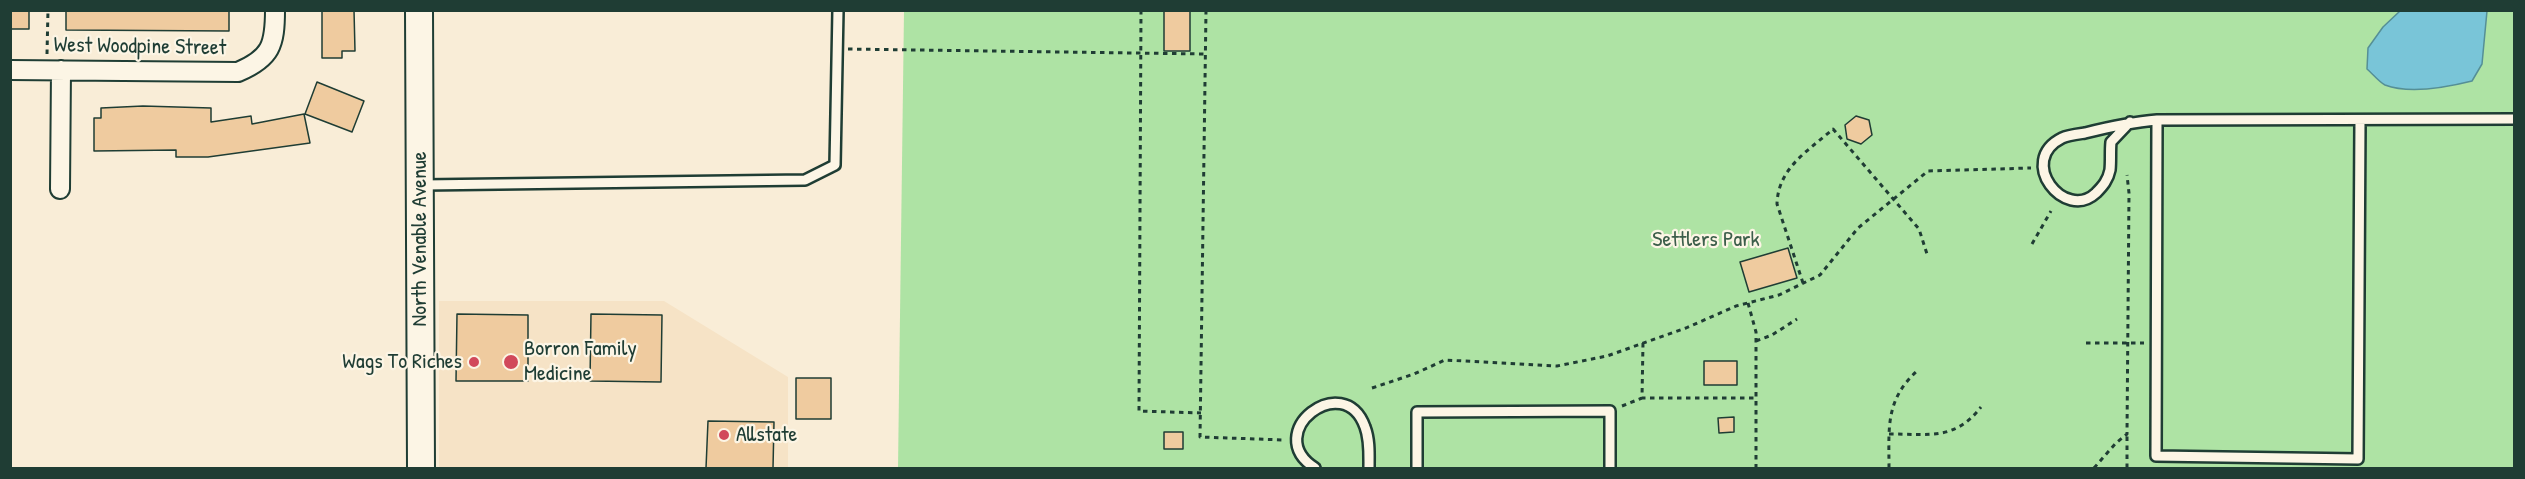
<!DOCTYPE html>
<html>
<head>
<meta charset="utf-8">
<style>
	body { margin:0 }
	#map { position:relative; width:2525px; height:479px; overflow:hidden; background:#f9edd7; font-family:"Patrick Hand",sans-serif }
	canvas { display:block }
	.frame { position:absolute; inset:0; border:12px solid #1f3d34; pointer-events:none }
</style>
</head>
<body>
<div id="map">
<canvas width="2525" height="479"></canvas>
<div class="frame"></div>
</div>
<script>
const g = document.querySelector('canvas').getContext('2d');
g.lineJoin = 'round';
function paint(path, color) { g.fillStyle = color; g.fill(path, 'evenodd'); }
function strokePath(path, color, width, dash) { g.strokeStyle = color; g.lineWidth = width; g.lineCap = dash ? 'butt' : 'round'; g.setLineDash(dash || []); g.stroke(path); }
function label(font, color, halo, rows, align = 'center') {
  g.font = font + ' "Patrick Hand",sans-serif'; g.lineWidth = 4.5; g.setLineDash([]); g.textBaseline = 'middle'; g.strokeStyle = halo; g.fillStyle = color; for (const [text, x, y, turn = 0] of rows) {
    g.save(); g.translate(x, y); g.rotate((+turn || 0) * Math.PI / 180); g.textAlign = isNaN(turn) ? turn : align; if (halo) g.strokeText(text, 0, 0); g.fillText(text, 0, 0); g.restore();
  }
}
paint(new Path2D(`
	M439,301h225l124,76v91h-349z`), '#f6e3c6');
paint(new Path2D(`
	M904,11h1610v457h-1616z`), '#aee3a4');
const water = new Path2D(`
	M2400,11h87l-5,53 -10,17c-24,6 -63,13 -87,4 -6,-3 -13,-12 -18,-16l1,-21 15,-21z`);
paint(water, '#79c5d8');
strokePath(water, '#558f96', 1.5);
const building = new Path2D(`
	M10,10h19v19h-19z
	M66,10h163v21l-163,-1z
	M322,10h32l1,41h-13v7h-20z
	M1164,10h26v41h-26z
	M317,82l47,19 -12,31 -47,-18z
	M143,106l68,2v14l40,-6 1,8 52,-10 6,29 -102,14h-32v-7l-82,1v-33h7v-10z
	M1856,116l13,4 3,15 -11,9 -14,-5 -2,-14z
	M1788,248l9,30 -48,14 -9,-30z
	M457,314l71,1v66h-72z
	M591,314l71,1 -1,67 -71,-1z
	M1704,361h33v24h-33z
	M796,378h35v41h-35z
	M1734,417v15l-15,1 -1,-15z
	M708,421l66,1 -1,46h-67z
	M1164,432h19v17h-19z`);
paint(building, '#efcb9f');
strokePath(building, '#1f3d34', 1.5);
const lane = new Path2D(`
	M2360,120l-2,339 -202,-3 1,-336 357,-1
	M2130,122l-19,20c-1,9 0,19 -1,28 -2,10 -7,16 -14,23 -31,29 -80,-32 -34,-55 6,-3 16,-4 23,-5 24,-6 47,-11 72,-13
	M423,185l382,-5 30,-15 3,-155
	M1315,468c-55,-35 29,-100 50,-41 5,13 4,28 4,41
	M1417,468v-56l193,-1v57`);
const street = new Path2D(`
	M10,70l228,2c33,-14 37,-27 37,-62
	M60,189l1,-119`);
const secondary = new Path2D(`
	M419,10l2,458`);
strokePath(lane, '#1f3d34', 14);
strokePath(street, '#1f3d34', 22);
strokePath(secondary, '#1f3d34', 30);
strokePath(new Path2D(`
	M1141,10l-2,401 62,2
	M1206,10l-6,427 84,3
	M848,49l358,5
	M47,54l1,-44
	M2032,244l19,-33
	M1803,283l-26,-79c1,-36 31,-53 56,-75l86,100 8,25
	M1748,303l8,29v136
	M1756,341l16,-6 25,-16
	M1643,343l-1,55h114
	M2086,343h58
	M1372,388l42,-14 31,-14 112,6 50,-10 79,-28 50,-22 43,-11 41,-20 38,-47 70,-57 103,-3
	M1622,406l20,-8
	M1889,434c39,0 66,7 92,-27
	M1889,468c0,-41 -4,-68 29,-98
	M2094,468l22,-25 11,-9 2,-241 -2,-18
	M2127,468v-34`), '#1f3d34', 3, [4.5, 4.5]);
strokePath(lane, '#fcf5e5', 9);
strokePath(street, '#fcf5e5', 18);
strokePath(secondary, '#fcf5e5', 26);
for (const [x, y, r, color] of [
	[474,362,6,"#d1495b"],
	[511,362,8,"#d1495b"],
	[724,435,6,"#d1495b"]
]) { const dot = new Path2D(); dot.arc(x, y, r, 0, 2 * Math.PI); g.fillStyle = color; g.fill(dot); strokePath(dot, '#fcf5e5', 2); }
label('22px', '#1f3d34', '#fcf5e5', [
	["West Woodpine Street",140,47,1],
	["North Venable Avenue",420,239,-90]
]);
label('22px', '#3c5e4a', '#fcf5e5', [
	["Settlers Park",1706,240]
]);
label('22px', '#1f3d34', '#fcf5e5', [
	["Borron Family",524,349],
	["Medicine",524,374],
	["Wags To Riches",462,362,"right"],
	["Allstate",736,435]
], 'left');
</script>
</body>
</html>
